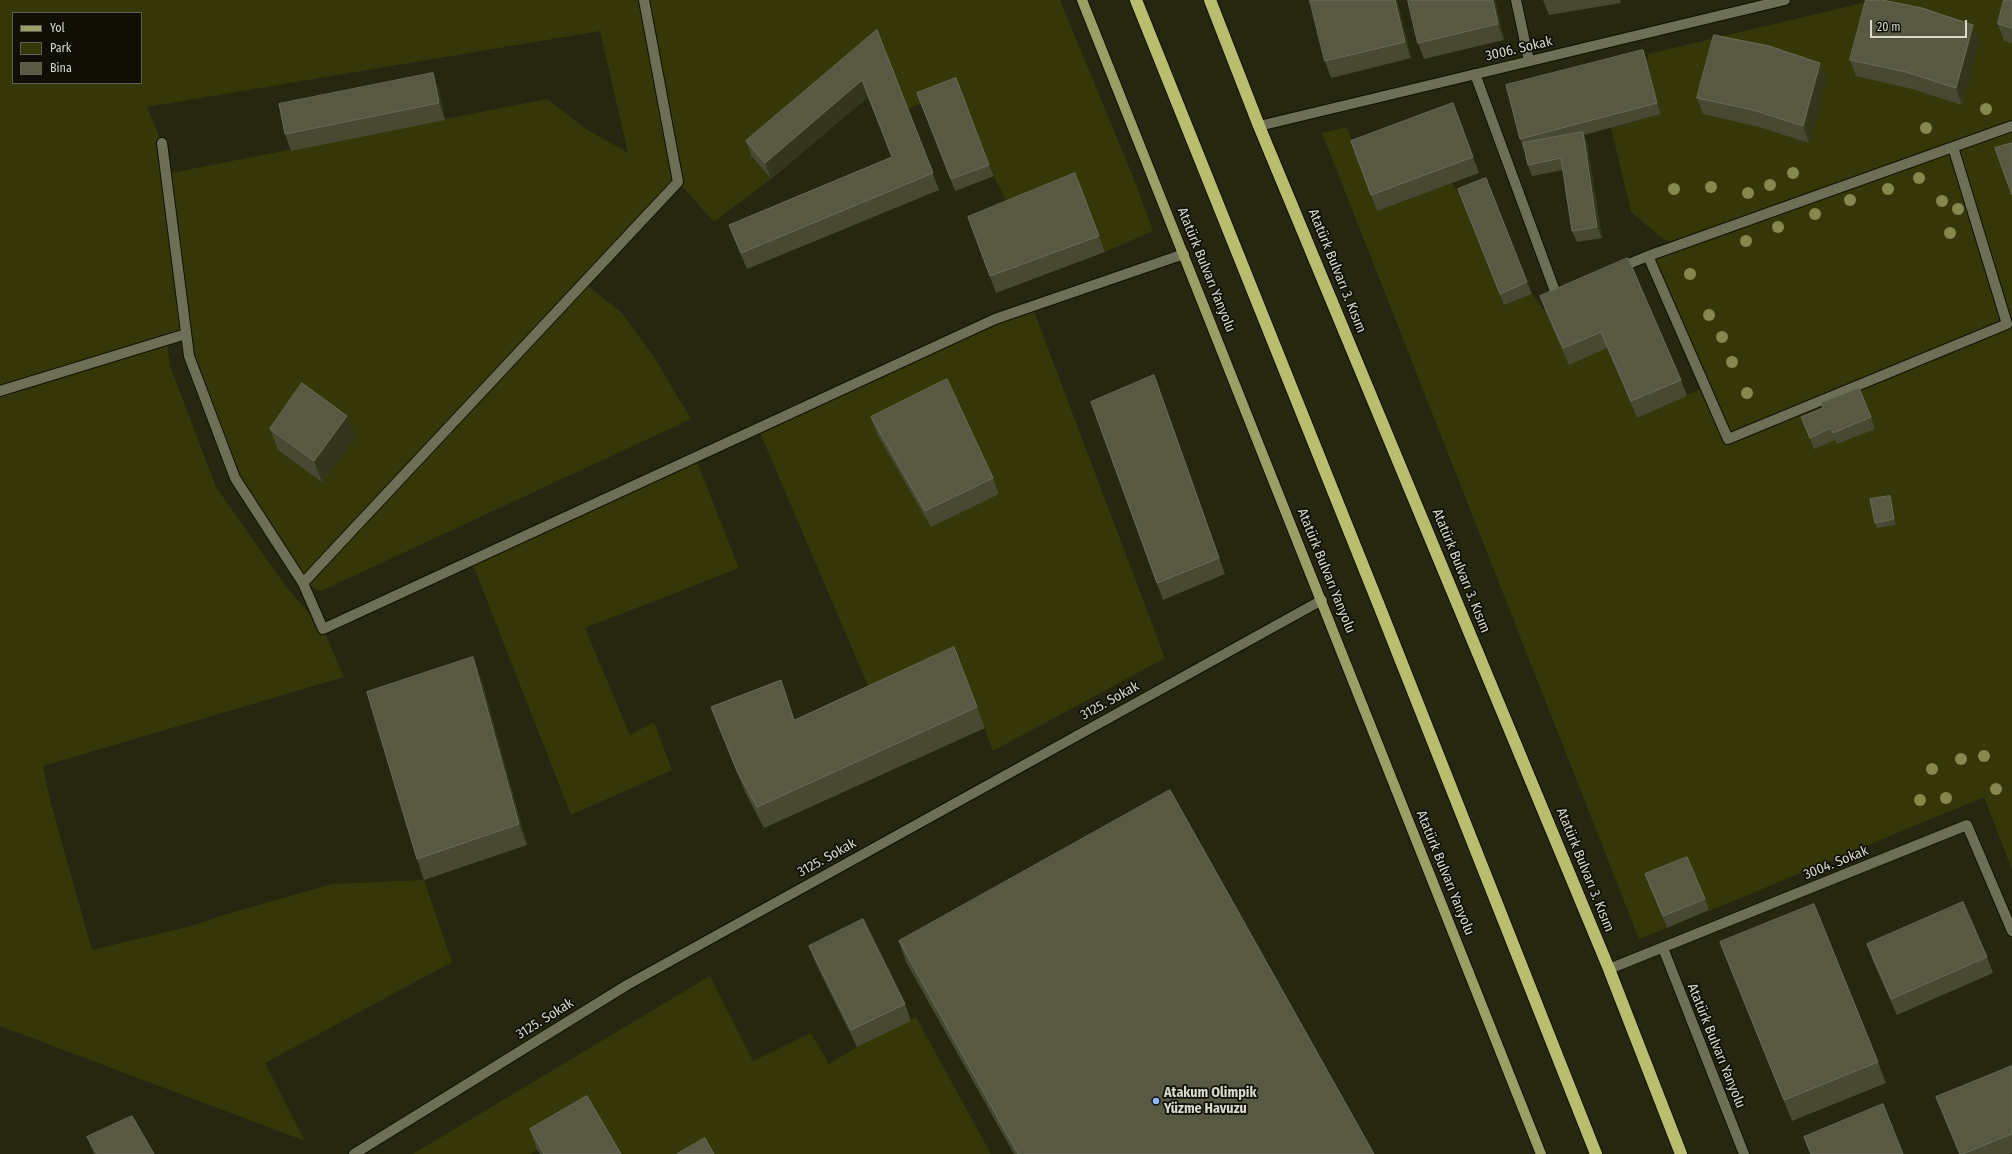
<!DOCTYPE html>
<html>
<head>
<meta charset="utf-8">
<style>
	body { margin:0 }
	#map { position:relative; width:2012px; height:1154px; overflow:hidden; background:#262710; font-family:"Fira Sans Condensed",sans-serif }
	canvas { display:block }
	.legend { position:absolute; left:12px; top:12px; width:130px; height:72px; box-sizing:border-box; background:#0f0f06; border:1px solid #606055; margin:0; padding:5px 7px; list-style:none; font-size:12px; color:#d9dacc }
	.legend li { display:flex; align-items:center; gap:8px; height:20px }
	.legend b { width:20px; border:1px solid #606055 }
	.scale { position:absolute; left:1870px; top:20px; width:97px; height:18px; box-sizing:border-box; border:2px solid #d9dacc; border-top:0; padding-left:5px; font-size:12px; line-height:14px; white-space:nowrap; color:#d9dacc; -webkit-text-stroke:3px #0f0f06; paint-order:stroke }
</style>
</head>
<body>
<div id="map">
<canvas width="2012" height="1154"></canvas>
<ul class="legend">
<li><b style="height:5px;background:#9b9f65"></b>Yol</li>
<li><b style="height:11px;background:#353709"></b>Park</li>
<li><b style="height:11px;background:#575942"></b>Bina</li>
</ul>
<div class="scale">20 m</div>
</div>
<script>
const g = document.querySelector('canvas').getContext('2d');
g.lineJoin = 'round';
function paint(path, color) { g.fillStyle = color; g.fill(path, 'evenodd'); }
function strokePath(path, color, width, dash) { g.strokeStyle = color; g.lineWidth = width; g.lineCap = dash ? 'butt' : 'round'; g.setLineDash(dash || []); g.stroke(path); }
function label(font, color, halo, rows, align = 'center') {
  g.font = font + ' "Fira Sans Condensed",sans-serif'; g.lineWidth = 3.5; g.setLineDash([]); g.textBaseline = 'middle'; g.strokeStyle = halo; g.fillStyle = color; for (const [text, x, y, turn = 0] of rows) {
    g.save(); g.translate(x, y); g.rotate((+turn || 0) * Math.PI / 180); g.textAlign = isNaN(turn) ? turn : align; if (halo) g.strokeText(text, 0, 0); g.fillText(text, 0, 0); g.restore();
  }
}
paint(new Path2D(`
	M0,0h1060l76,184 17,47 -48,21 -24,-62 -67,27 -20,-41 -34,-87 -53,20 -24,-63 -131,112 19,21 -57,43 -35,-39 -95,100 37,29 33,45 37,62 -370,172 -18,-8 -68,-105 -49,-144 -186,57zM13,13h128v70h-128zM600,31l28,122 -42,-24 -39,-30 -381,75 -4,-31 -15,-36z
	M1875,0h137v870l-28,-73 -275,114 -18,-43 -41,17 17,43 -28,11 -317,-806 25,-6 30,84 75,-28 10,17 42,105 28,-11 14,19 23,51 38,-16 30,70 68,-31 -57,-131 33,-12 -18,-5 -32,-27 -20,-84 50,-14 -14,-53 1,-7z
	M1032,306l133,352 -172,93 -31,-83 -85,39 -119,-279z
	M167,343l3,23 46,121 71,101 36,41 21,48 -301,89 7,34 42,150 103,-25 25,-9 112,-32 92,-4 28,82 -187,101 40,78 -305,-115v-633z
	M695,457l44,111 -154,60 45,107 24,-13 18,48 -101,45 -100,-255z
	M710,976l43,85 58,-28 18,31 28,-17 59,-30 75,137h-374l-22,-37 -64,37h-118z`), '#353709');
const minor = new Path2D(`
	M644,0l34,182 -375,401 20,46 672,-310 189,-65
	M1516,0l13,61
	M1475,74l81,220 8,-3
	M1259,126l526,-126
	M162,143l27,213 46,122 68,105
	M1648,256l80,183 279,-115 -54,-177
	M1619,268l29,-12 364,-130
	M0,391l186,-57
	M1663,948l81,206
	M1609,969l358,-144 45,106
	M354,1154l273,-169 695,-385`);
const major = new Path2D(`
	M1082,0l459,1154`);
const highway = new Path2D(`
	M1136,0l244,608 216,546
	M1210,0l49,126 350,843 72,185`);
strokePath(minor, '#0f1000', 12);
strokePath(major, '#0f1000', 12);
strokePath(highway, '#0f1000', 14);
strokePath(minor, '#6d7056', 10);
strokePath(major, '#9b9f65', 10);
strokePath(highway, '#b9be6f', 12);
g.fillStyle = '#86894d';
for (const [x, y] of [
	[1986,109],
	[1926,128],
	[1793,173],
	[1919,178],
	[1770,185],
	[1711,187],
	[1674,189],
	[1888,189],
	[1748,193],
	[1850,200],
	[1942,201],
	[1958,209],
	[1815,214],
	[1778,227],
	[1950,233],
	[1746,241],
	[1690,274],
	[1709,315],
	[1722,337],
	[1732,362],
	[1747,393],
	[1984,756],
	[1961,759],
	[1932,769],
	[1996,789],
	[1946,798],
	[1920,800]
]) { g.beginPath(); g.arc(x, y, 6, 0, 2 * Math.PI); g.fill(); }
paint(new Path2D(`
	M1397,0l14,58 -80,20 -6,-17z
	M1495,0l9,40 -80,19 -6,-16z
	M1543,0h77l1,3 -72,12z
	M2012,0v43l-8,-2 -6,-17z
	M877,30l62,160 -192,79 -12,-28 -6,-16 163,-68 -24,-60 -97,82 -19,-22 -6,-16z
	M1979,42l-17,63 -50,-16 -56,-13 -6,-16z
	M1643,50l4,11 14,53 -77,21 3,8 15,95 -25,4 -5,-11 -9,-61 -31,6 -4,-11 -3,-15h-1l-4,-11z
	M1826,80l-17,63 -50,-16 -56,-13 -6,-16z
	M439,90l6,30 -154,31 -6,-17z
	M1453,103l26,70 -102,38 -26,-70z
	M921,104l68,61 5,11 -39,15z
	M1458,189l69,93 5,12 -28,11z
	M968,217l131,19 6,16 -109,41z
	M1540,296l141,84 6,16 -50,22 -30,-70 -38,17 -23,-52z
	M1154,375l71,199 -62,26 -72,-198z
	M347,416l8,22 -33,44 -44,-32 -8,-21z
	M871,417l122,61 6,16 -68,33 -54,-93z
	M1801,417h70l4,12 -38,15 -2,-4 -21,9z
	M1890,496l2,6 4,23 -19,3 -2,-5z
	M481,678l46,167 -103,35 -7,-21z
	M711,707l84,12 182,-12 8,21 -221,100 -19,-36 -26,-64z
	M1645,874l60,25 4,11 -42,18z
	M899,941l475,213h-360l-108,-192z
	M1720,942l158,120 8,21 -94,38 -64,-158z
	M1867,944l120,13 6,16 -96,42 -24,-54z
	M809,946l96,58 6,17 -54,26 -42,-85z
	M2012,1066v87l-3,1h-50l-23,-57z
	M530,1129l91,25h-81l-3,-4z
	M87,1137l67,17h-60z`), '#474932');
paint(new Path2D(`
	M1395,0h2l14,58 -6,-16z
	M1493,0h2l9,40 -6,-16z
	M1973,25l6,17 -17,63 -6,-17z
	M1643,50l4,11 14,53 -4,-11z
	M1820,63l6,17 -17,63 -6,-17z
	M433,73l6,17 6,30 -6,-17z
	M862,80l6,17 -97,82 -6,-16z
	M1583,132l4,11 15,95 -5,-11z
	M347,416l8,22 -33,44 -8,-21z
	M1890,496l2,6 4,23 -2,-6z
	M473,657l8,21 46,167 -8,-21z`), '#33351d');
const building = new Path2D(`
	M1310,0h85l10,42 -80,19z
	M1408,0h85l5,24 -80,19z
	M1866,0h16l40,8 51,17 -17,63 -50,-16 -56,-12z
	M2004,0h8v28l-14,-4z
	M877,30l56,143 -192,80 -12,-28 163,-68 -30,-77 -97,83 -19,-22z
	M1714,35l55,11 51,17 -17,63 -50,-16 -56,-12z
	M1643,50l14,53 -137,36 -14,-54z
	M433,73l6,30 -154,31 -6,-30z
	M956,78l33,87 -38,14 -34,-86z
	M1453,103l20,54 -102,38 -20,-54z
	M1583,132l14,95 -25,4 -11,-73 -33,7 -5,-22z
	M2012,143v52l-17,-47z
	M1075,173l24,63 -109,40 -22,-59z
	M1486,178l41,104 -27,12 -42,-105z
	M1628,258l53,122 -50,21 -30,-69 -38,16 -23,-52z
	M1154,375l65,183 -62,25 -66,-181z
	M947,379l46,99 -68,33 -54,-94z
	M302,383l45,33 -33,45 -44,-32z
	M1859,388l12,29 -38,16 -2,-5 -21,10 -9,-21 22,-9 -2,-5z
	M1890,496l4,23 -19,4 -5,-24z
	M954,647l23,60 -220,100 -20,-36 -26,-64 70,-27 13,40z
	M473,657l46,167 -102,35 -50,-167z
	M1170,790l204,364h-356l-119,-213z
	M1687,857l18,42 -42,17 -18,-42z
	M1963,902l24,55 -96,42 -24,-55z
	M1814,904l64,158 -94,38 -64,-158z
	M863,919l42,85 -54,26 -42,-84z
	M2012,1066v68l-50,20h-2l-24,-57z
	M587,1096l34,58h-77l-14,-25z
	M1883,1104l20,50h-92l-7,-17z
	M132,1116l22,38h-57l-10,-17z
	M705,1138l9,16h-37z`);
paint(building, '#575942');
strokePath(building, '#6b6d58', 1);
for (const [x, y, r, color] of [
	[1156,1101,4,"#91b8fd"]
]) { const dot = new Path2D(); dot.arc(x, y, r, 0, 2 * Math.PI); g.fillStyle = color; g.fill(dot); strokePath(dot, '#0f0f06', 1.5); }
label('14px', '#d9dacc', '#0f0f06', [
	["3006. Sokak",1519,49,-13],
	["Atatürk Bulvarı Yanyolu",1206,270,68],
	["Atatürk Bulvarı 3. Kısım",1337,271,68],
	["Atatürk Bulvarı Yanyolu",1326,571,68],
	["Atatürk Bulvarı 3. Kısım",1461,571,68],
	["3125. Sokak",1110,701,-29],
	["3125. Sokak",827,858,-29],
	["3004. Sokak",1836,863,-22],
	["Atatürk Bulvarı 3. Kısım",1585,870,68],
	["Atatürk Bulvarı Yanyolu",1445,873,68],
	["3125. Sokak",545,1019,-32],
	["Atatürk Bulvarı Yanyolu",1716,1046,68]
]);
label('bold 14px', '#d9dacc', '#0f0f06', [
	["Atakum Olimpik",1164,1093],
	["Yüzme Havuzu",1164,1109]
], 'left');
</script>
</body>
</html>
